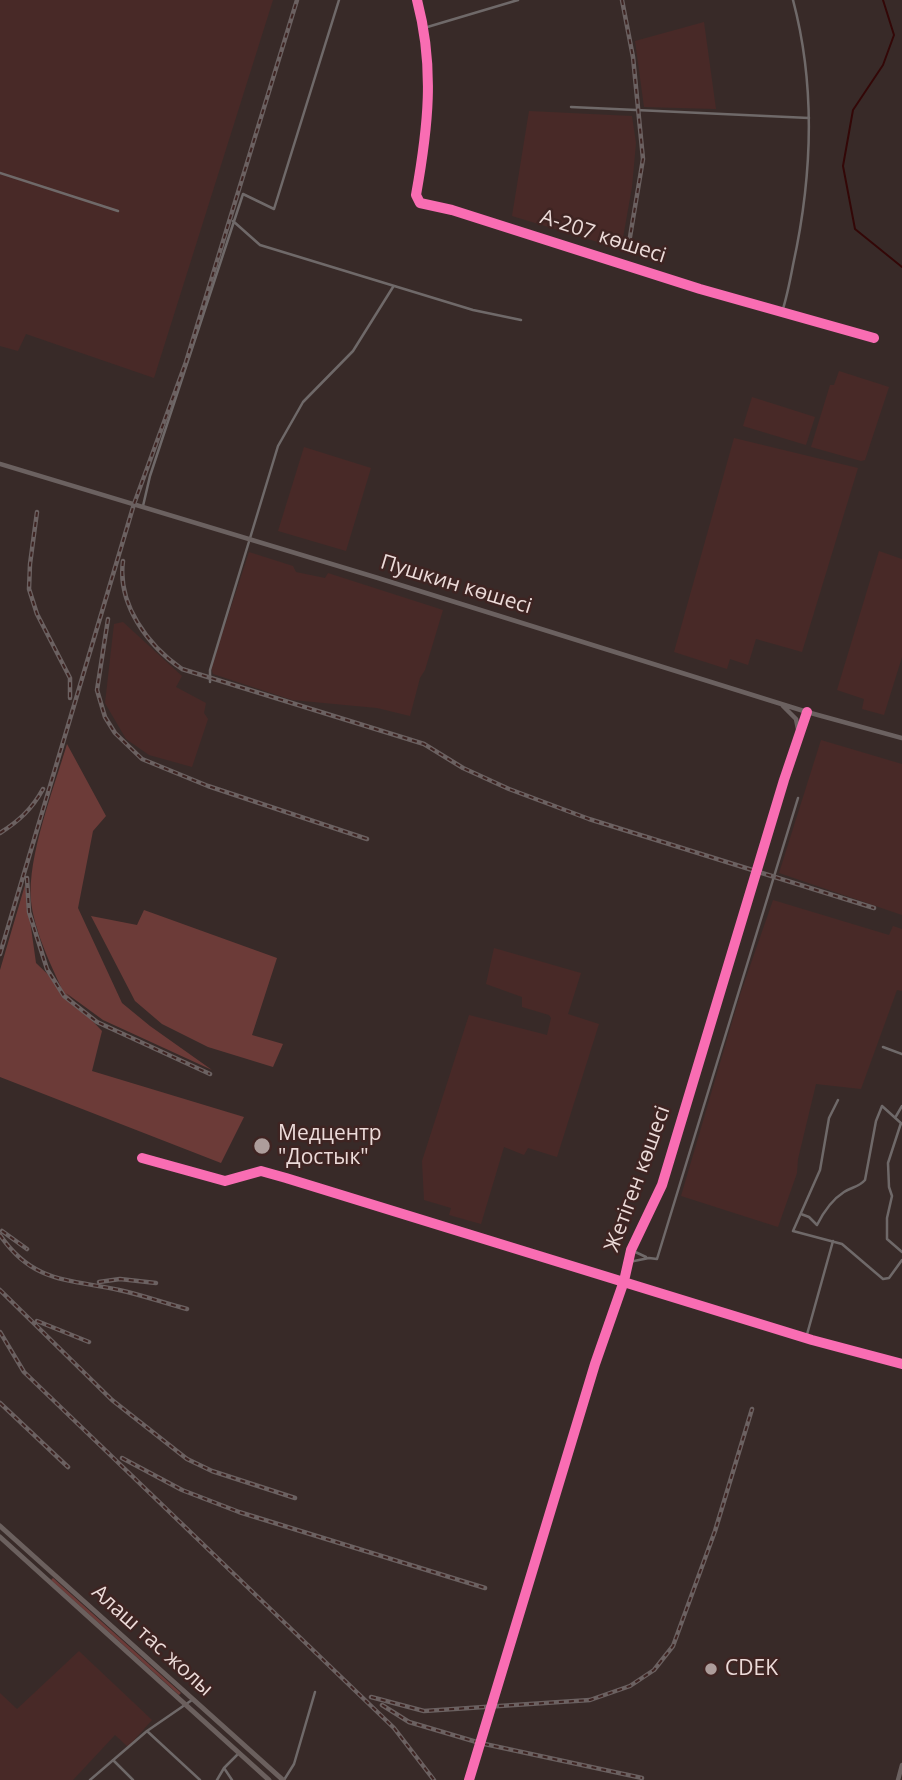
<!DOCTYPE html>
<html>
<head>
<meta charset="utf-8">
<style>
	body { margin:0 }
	canvas { display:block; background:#382a28 }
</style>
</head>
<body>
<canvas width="902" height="1780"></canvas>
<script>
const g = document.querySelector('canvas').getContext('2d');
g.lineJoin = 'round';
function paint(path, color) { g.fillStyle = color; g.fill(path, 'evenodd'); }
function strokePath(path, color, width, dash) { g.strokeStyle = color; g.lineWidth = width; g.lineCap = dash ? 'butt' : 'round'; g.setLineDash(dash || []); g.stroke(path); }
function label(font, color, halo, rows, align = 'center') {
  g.font = font + ' "Open Sans",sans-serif'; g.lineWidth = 5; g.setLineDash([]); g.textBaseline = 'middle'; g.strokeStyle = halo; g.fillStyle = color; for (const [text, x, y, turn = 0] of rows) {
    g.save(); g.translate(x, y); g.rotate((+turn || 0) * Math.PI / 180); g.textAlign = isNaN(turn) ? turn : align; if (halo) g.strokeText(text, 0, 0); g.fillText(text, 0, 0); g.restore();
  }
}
paint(new Path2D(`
	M0,0h273l-119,378 -128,-44 -8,17 -18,-5z
	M704,22l12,87 -72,-2 -9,-66z
	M529,111l103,5 4,27 -4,44 -11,62 -109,-33z
	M839,371l50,16 -24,73 -4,1 -50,-14 19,-62h4z
	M752,397l63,20 -9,28 -63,-19z
	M734,438l124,30 -56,184 -46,-13 -8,26 -18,-6 -3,10 -53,-17z
	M304,447l67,21 -25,83 -68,-20z
	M879,551l23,8v98l-18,58 -22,-6 2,-10 -27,-9z
	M249,552l44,14 3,6 29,6 3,-5 115,37 -18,60 -5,8 -10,38 -33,-8 -85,-8 -79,-26 -2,-6z
	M123,622l59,54 -6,11 30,16 -2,10 4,6 -16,48 -43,-12 -23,-16 -21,-36 9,-79z
	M821,740l81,24v151l-123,-42z
	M773,900l116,35 4,-9 9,3v62l-5,-1 -36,99 -45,-5 -18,75 -1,14 -19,54 -97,-31 59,-201z
	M494,948l87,25 -13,41 31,10 -42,133 -29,-9 -4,7 -20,-8 -23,77 -32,-9 2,-7 -27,-8 -2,-39 47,-146 78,20 4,-17 -2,-3 -27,-8v-10l-36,-13z
	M79,1651l73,69 -24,27 -13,-12 -42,45h-73v-87l17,16z`), '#482927');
paint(new Path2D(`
	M67,744l39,72 -13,15 -15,77 44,95 28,23 62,44 -109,-50 -37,-27 36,38 -10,40 152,46 -23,46 -221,-86v-107l25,-85 11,78 25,24c-12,-26 -27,-58 -30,-86 -4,-44 23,-113 36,-157z
	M144,910l133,48 -25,77 31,9 -10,23 -65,-20 -46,-23 -27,-23 -44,-85 46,9z
	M53,1578l128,115 -2,2 -128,-115z`), '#6c3b38');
strokePath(new Path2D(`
	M883,0l11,35 -11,30 -30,45 -10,56 12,63 47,38`), '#330707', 2);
strokePath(new Path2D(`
	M417,0c18,68 11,128 -1,195l4,8 32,7 248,79 174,49
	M424,28l94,-28
	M571,107l238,11
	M0,173l118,38
	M233,221l27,24 213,65 48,10
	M782,312c5,-15 8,-31 11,-47 19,-87 23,-178 0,-265
	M143,506l7,-30 93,-282 31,15 65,-209
	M210,682v-12l68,-224 25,-44 50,-51 40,-64
	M883,1047l19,7
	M838,1100l-9,18 -9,52 -27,61 49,13 41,35 6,-1 13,-18
	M895,1118l7,-12
	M901,1123l-13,40 1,24 3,9 -5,22v21l15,13
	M142,1158l83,23 36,-10 25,7 338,103
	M801,1214l8,3 8,8c6,-12 16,-26 27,-33 8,-5 15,-5 21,-12l11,-59 6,-15 20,18
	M631,1250l15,7
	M629,1262l20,-4 8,1 141,-461
	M806,1338l27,-97
	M147,1731l53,49
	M113,1760l20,20
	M224,1768l8,12
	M90,1780l57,-49 45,-31
	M217,1780l7,-12 15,-15
	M284,1780l10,-16 21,-72`), '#6f6969', 2.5);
strokePath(new Path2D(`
	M624,1281l188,59 90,24
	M469,1780l126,-416 29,-83 7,-31 31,-65 122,-405 23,-68`), '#6f6969', 3.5);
strokePath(new Path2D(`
	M0,464l378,114 429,134 95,26
	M783,706l13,13 3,15
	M898,1780l4,-15`), '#6b6160', 4.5);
strokePath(new Path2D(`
	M0,1526l283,254
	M0,1537l269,243`), '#6b605e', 5);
const rail = new Path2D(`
	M622,0l11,57 10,102 -13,78
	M37,512l-7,52 -1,25 8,25 33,64v20
	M123,561c-6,43 25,85 59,108l242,75 39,24 46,21 80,30 285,89
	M108,619l-11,71 8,27 10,16 27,26 66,27 159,53
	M0,833c19,-12 32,-24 43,-44
	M27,878l2,34 18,57 17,27 33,26 113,52
	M0,954l134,-450 52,-142 111,-362
	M2,1231l25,18
	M0,1235c33,48 68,44 119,55 23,5 45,13 68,19
	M99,1282l21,-3 36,4
	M0,1290l112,110 75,59 25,12 83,27
	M37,1321l52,21
	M0,1332l24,40 370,356 40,52
	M0,1403l68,64
	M122,1458l60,32 57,22 246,76
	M371,1697l53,14 166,-11 40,-14 24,-16 19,-24 42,-115 37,-122
	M382,1705l27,17 71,21 162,35`);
strokePath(rail, '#6b6161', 4.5);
strokePath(rail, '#3e2422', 2, [5]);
strokePath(new Path2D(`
	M417,0c18,68 11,128 -1,195l4,8 32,7 248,79 174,49
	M142,1158l83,23 36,-10 25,7 526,162 90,24
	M469,1780l126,-416 29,-83 7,-31 31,-65 122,-405 23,-68`), '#f96db3', 10);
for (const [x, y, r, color] of [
	[262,1146,9,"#ad9d9b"],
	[711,1669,7,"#ad9d9b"]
]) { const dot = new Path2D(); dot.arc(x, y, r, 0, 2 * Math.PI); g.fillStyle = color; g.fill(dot); strokePath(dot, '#3e2422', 2.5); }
label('21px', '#ecdbd9', '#3e2422', [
	["А-207 көшесі",603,237,18],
	["Пушкин көшесі",456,585,17],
	["Жетіген көшесі",638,1179,-70],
	["Алаш тас жолы",152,1641,42]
]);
label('21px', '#ecdbd9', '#3e2422', [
	["Медцентр",278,1134],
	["\"Достык\"",278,1158],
	["CDEK",725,1669]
], 'left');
</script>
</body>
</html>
